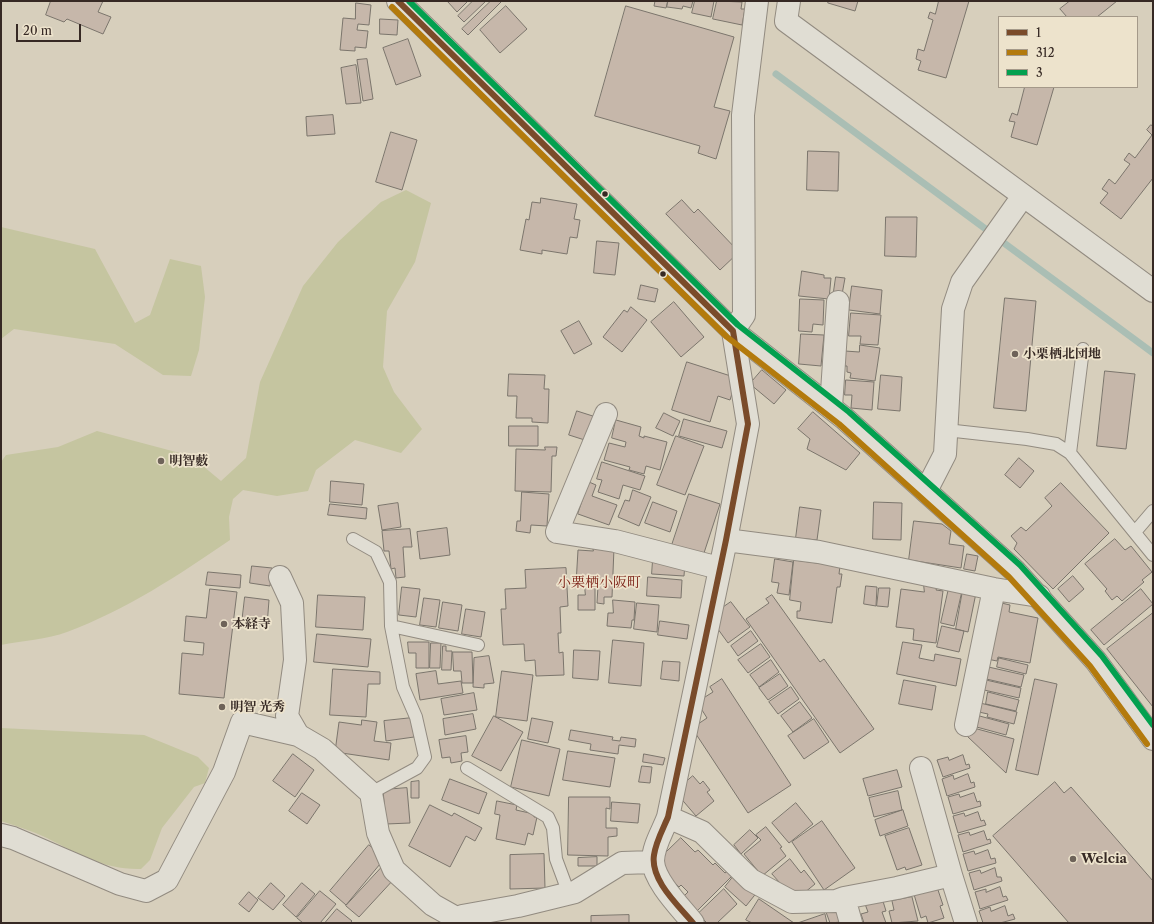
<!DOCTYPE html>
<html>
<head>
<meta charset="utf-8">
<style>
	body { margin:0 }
	#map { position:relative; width:1154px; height:924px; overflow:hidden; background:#d7cfbc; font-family:"Libre Caslon Text",serif }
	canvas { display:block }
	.frame { position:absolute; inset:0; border:2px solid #362924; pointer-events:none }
	.legend { position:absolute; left:998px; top:16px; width:140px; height:72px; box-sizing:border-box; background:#ede3cc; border:1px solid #a49989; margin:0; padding:5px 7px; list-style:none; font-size:12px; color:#362924 }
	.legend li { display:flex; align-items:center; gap:8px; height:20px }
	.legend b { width:20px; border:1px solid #a49989 }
	.scale { position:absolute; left:16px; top:24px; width:65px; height:18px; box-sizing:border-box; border:2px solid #362924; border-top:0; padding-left:5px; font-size:12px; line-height:14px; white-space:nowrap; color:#362924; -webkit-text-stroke:3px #ede3cc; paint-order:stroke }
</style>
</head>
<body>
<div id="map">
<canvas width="1154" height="924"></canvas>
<div class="frame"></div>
<ul class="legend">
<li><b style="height:5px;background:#7a4b2a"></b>1</li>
<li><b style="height:5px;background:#b37a0d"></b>312</li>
<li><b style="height:5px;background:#03a04f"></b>3</li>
</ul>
<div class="scale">20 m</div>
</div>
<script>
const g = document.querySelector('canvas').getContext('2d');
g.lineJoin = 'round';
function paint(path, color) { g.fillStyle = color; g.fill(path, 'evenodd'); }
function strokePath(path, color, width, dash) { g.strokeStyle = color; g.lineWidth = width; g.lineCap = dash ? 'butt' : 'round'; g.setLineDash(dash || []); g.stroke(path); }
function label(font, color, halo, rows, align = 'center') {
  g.font = font + ' "Libre Caslon Text","Noto Serif JP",serif'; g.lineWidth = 3.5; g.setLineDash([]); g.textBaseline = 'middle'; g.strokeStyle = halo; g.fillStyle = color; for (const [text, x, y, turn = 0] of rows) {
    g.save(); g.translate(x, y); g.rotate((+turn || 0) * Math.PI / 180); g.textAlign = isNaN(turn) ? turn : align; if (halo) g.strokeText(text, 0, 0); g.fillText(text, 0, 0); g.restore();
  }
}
paint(new Path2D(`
	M406,190l25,13 -16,59 -28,49 -4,56 11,25 28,37 -21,24 -46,-13 -39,30 -8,21 -31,5 -34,-6 -10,9 -4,18 1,23c-51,35 -104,70 -163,92 -19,7 -46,9 -66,13v-183l5,-7 52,-8 39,-16 94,25 30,25 25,-23 14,-76 43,-96 35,-44 43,-40z
	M1,227l94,22 40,74 15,-8 20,-56 31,7 4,31 -6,53 -8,26 -28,-1 -48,-31 -101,-15 -13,10z
	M1,728l143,7 54,22 11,11 -4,15 -11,4 -32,41 -12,32 -9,9c-37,1 -62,-15 -94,-31 -15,-7 -31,-12 -46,-17z`), '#c5c5a0');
strokePath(new Path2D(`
	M776,74l211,156
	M1004,243l149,110`), '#aabeb4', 7);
const building = new Path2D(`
	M51,1h52l-5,11 13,5 -8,17 -36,-15 -3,3 -18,-7z
	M450,1h18l-11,11 -9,-10z
	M473,1h13l-22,21 -6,-6z
	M491,1h11l-34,34 -6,-6z
	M653,1h15l-2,7 -12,-2 1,-5z
	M668,1h25l-2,7 -8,-2 -1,3 -15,-2z
	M695,1h19l-3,16 -19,-4z
	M717,1l25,1 -1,7h4l-3,16 -29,-6z
	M829,1h29l-3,10 -27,-8z
	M939,1h30l-23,77 -28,-8 3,-9 -5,-2 2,-10 6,2 9,-31 -5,-2 2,-6 5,2z
	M1070,1h47l-20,16h-30l-7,-8z
	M356,3l15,2 -2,20 -11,-1 -1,6 11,1 -2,17 -11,-1v4l-15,-1 3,-32 12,1z
	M506,6l21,23 -27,24 -20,-23z
	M626,6l108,31 -20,70 16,4 -14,48 -18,-6 2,-7 -105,-30z
	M380,19l18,1 -1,15 -17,-1z
	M408,39l13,37 -25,9 -13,-37z
	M367,59l6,40 -10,2 -6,-41z
	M356,65l5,38 -15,1 -5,-36z
	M1025,87h29l-17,58 -26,-8 4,-15 -6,-1 3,-8 5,2z
	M333,115l2,19 -28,2 -1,-19z
	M1151,125l2,1v52l-32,41 -21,-16 8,-10 -6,-4 7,-10 6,5 15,-20 -6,-4 5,-7 6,5 17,-23 -5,-5z
	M391,132l26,8 -15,50 -26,-8z
	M808,151l31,1 -1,39 -31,-1z
	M541,198l36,6 -3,15 6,1 -3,18 -7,-1 -3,17 -25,-4v4l-22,-4 6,-31 3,1 3,-18 8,1z
	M682,200l12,13 4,-4 41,43 -19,18 -54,-56z
	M886,217h31l-1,40 -31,-1z
	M597,241l22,2 -4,32 -21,-2z
	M802,271l22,4v3h7l-2,21 -30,-3z
	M836,277l9,1 -4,22 -8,-2z
	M641,285l17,4 -3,13 -17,-3z
	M852,286l30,4 -2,24 -31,-4z
	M1005,298l31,3 -10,110 -32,-3z
	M800,299l24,1 -1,25 -10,-1 -1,8 -13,-1z
	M674,302l30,35 -23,20 -30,-35z
	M631,307l16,13 -25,32 -19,-15 21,-27 3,2z
	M851,313l30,2 -3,30 -18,-1 1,-8h-12z
	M579,321l13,23 -18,10 -13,-23z
	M801,334l23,1 -3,31 -22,-2z
	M860,345l20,3 -5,33 -25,-3 1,-5 -4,-1v-6h-3l1,-15 14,1z
	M687,362l50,16 -7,22 -12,-4 -8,26 -38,-12z
	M762,370l24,20 -12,14 -24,-20z
	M1105,371l30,3 -9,75 -29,-3z
	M509,374l36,1 -1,14h5l-1,34 -16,-1v-4h-16l1,-22h-9z
	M881,375l21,2 -2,34 -22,-2z
	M846,380l28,2 -2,28 -21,-2 1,-13h-7z
	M577,411l22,7 -8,24 -22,-7z
	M813,412l47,41 -14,17 -39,-21 3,-10 -12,-10z
	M664,413l16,8 -7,15 -17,-8z
	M684,419l43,12 -5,17 -43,-12z
	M616,420l25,7 -2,9 5,2v-2l23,6 -7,28 -14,-4 -2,8 -15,-4 1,-3 -26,-7 5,-17 16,4 1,-5 -14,-4z
	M509,426h29v20h-29z
	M676,436l28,10 -19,49 -28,-10z
	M545,447h12l-1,9h-4l-1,36 -36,-1 1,-42 29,1z
	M1019,458l15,13 -14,17 -15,-13z
	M602,462l43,14 -5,14 -17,-5 -4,14 -21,-7 4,-12 -5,-1z
	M331,481l33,3 -2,21 -32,-3z
	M589,482l7,3 -4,11 25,9 -8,20 -31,-11z
	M1061,483l48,50 -56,56 -39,-40 3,-6 -6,-7 10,-9 5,4 26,-25 -7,-8z
	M633,490l18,7 -12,29 -21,-9 7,-17 4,1z
	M522,492l27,2 -2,32 -16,-1 -1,8 -14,-2 1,-10h3z
	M689,494l31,10 -17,52 -31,-11z
	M653,502l24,9 -7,21 -25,-9z
	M874,502l28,1 -1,37 -28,-1z
	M398,503l3,24 -19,3 -4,-24z
	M330,504l37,4 -1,11 -38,-4z
	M800,507l21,3 -4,30 -21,-2z
	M914,521l28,3 9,7 -2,13 15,2 -3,22 -52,-8z
	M447,528l3,27 -30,4 -3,-27z
	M410,529l2,18h-9l2,30 -9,1 -1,-10 -4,1 -2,-18h-5l-2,-20z
	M1115,539l10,11 6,-4 21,26 -10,8 2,2 -22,19 -5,-5 -5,4 -7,-9 2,-2 -22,-25z
	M593,547l21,1 -2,49h-8v7l-7,-1 1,-17 -22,-2 2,-34 15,1z
	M967,554l11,2 -3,15 -11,-2z
	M775,559l18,3 -4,33 -12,-2 2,-10 -7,-1z
	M653,560l32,2 -1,14 -32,-2z
	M794,560l46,6 -1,8h3l-2,13h-3l-5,36 -35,-5v-7h3l1,-9 -11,-2z
	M252,566l20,2 -2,18 -20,-3z
	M566,568l2,38 -8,1 1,26h-3l1,20 4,-1 1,23 -28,1 -1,-16 -10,1 -1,-17 -21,1 -2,-36h5l-1,-20 21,-1 -1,-18z
	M208,572l33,3 -1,13 -34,-3z
	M1073,576l11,13 -15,13 -11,-13z
	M648,577l34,3 -1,18 -34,-2z
	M924,585l13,2 -1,3 7,1 -7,52 -23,-3 1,-11 -18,-2 5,-38 23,3z
	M866,586l11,1 -1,19 -12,-2z
	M402,587l18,2 -4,28 -17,-2z
	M585,587h10v23h-17v-15h7z
	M879,588h11l-2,19 -11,-1z
	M949,588l13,3 -8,35 -13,-3z
	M210,589l27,3 -13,106 -45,-4 3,-41 21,2 1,-12 -20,-2 2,-25 20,2z
	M1141,589l12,15 -49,41 -13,-15z
	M963,590l13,3 -8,39 -12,-3z
	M318,595l47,2 -2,33 -47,-3z
	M772,595l48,67 4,-3 50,70 -34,24 -94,-134 23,-16 -3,-4z
	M245,597l24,3 -2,26 -25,-3z
	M424,598l16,2 -4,27 -16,-2z
	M613,600l22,2 -1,18h-2l-1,8 -24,-2 1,-13h5z
	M993,601l17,4 -1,7 29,6 -8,45 -32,-6 -1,4 -15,-3z
	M443,602l19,3 -4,26 -19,-3z
	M731,602l19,25 -22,16 -13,-18 4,-15z
	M637,603l22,2 -2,27 -23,-3z
	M466,609l19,3 -4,25 -19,-3z
	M1153,613v94l-46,-58z
	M660,621l29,4 -2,14 -29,-4z
	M942,626l22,5 -5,21 -22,-5z
	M751,631l7,10 -20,15 -7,-10z
	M317,634l54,5 -3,28 -54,-5z
	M613,640l31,3 -3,43 -32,-3z
	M408,642h21v26h-13v-15h-7z
	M903,642l19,3 -3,13 15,3 1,-7 26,5 -5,27 -59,-12z
	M431,643h10l-1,25h-10z
	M761,644l9,13 -22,16 -10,-13z
	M443,646h3v5h6l-1,19h-9z
	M574,650l26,1 -2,29 -25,-2z
	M453,652h19l1,31h-11l-1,-12h-7z
	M489,656l5,27 -10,1v4l-11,-1 1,-29z
	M999,658l29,7 -2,9 -29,-7z
	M771,660l8,12 -20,15 -9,-12z
	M663,661l17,1 -1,19 -18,-2z
	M984,666l40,9 -3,12 -39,-9z
	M333,669l47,3v12h-12l-2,33 -36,-2z
	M436,671l2,13 23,-3 2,12 -43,7 -4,-26z
	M502,671l31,4 -6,46 -31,-4z
	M780,674l8,12 -20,14 -9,-12z
	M722,679l69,106 -43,28 -56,-85 15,-10 -10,-16 16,-10 -3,-5z
	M1035,679l22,5 -19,91 -22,-5z
	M904,680l32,6 -4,24 -33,-6z
	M986,680l35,8 -2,10 -35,-8z
	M791,687l8,12 -21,15 -9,-12z
	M988,692l31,8 -3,11 -30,-7z
	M474,693l3,17 -33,5 -3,-16z
	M800,702l12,16 -19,14 -12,-16z
	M976,702l41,10 -3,12 -27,-7 1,-3 -14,-3z
	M473,714l3,15 -31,6 -2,-16z
	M976,715l33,9 -3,11 -33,-9z
	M494,716l29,16 -22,39 -29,-15z
	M412,718l2,19 -28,4 -2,-20z
	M532,718l21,4 -5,21 -20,-4z
	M814,719l15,23 -25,17 -16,-23z
	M362,720l15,2 -3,19 17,2 -2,17 -54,-8 4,-30 22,3z
	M970,727l44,12 -8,34 -38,-36z
	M571,730l42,7 -1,3 8,1 1,-4 15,2 -1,8 -16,-2 -1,9 -28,-4 1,-6 -22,-4z
	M466,736l2,16 -7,1 1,8 -11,2 -1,-6 -8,1 -3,-18z
	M522,740l38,9 -11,47 -38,-9z
	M568,751l47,7 -5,29 -47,-7z
	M293,754l21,16 -19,27 -22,-16z
	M644,754l21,4 -2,7 -20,-3z
	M963,755l3,10 3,-1 1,4 -27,9 -6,-17 11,-3 1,3z
	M642,766l10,1 -2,16 -11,-1z
	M897,770l5,17 -34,9 -5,-17z
	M968,774l3,9 3,-1 1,5 -28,9 -5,-17 11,-4 1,4z
	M693,776l7,8 3,-3 7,9 -3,2 7,9 -18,15 -18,-21 2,-8z
	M450,779l37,14 -8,21 -37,-14z
	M419,781v17h-8v-16z
	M1055,782l9,11 7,-6 82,94v42h-84l-76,-87z
	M407,788l3,35 -24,1 -3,-34z
	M898,791l4,19 -28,7 -5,-19z
	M302,793l18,12 -13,19 -18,-13z
	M974,793l3,9 3,-1 1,5 -28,8 -5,-17 11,-3 1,3z
	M569,797h41v12l-4,-1v20h11v8l-9,1v19l-40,-1z
	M497,801l20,4 -1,5 18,4v3h3l-4,18 -5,-2 -3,12 -29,-6 4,-24 -5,-1z
	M612,802l28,2 -2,19 -27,-2z
	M796,803l17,21 -24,19 -17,-20z
	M430,805l22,11 2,-3 28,15 -7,13 -9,-5 -16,31 -41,-21z
	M903,810l5,16 -28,10 -5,-16z
	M978,812l3,9 3,-1 2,5 -28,8 -5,-17 11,-3 1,3z
	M822,821l33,47 -31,22 -32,-48z
	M766,827l16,20 -2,1 6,8 -24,20 -18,-22 17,-14 -5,-5z
	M909,828l13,37 -16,5 -1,-3 -8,3 -12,-34z
	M750,830l8,8 -17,16 -7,-9z
	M984,831l3,9 3,-1 1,4 -28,9 -5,-17 11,-3 1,3z
	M681,838l14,14 3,-2 15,15 2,-2 10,10 4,-3 5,4 -37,37 -14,-14 5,-5 -7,-7 -2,2 -22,-22 3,-7z
	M369,845l16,13 -39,47 -16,-14z
	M988,850l3,9 4,-1 1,5 -28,8 -5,-17 11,-3 1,3z
	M544,854l1,34 -35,1v-34z
	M597,857v9h-19v-8z
	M790,859l11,14 3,-3 11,14 -11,9 -17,-2 -15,-17z
	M383,866l12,12 -36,39 -13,-11z
	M995,868l2,9h4l1,4 -28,9 -5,-17 11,-3 1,3z
	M737,872l21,19 -12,15 -21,-19z
	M271,883l14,13 -12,14 -15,-12z
	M302,883l13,11 -19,23 -13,-12z
	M936,884l7,21 -3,1 4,12 -16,5 -2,-7 -5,2 -8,-27z
	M1000,887l3,10 3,-1 2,4 -28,9 -5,-17 11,-3v3z
	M724,889l13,15 -20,19h-10l-9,-9z
	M320,891l16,13 -16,19h-17l-6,-5z
	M249,892l9,8 -9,12 -10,-8z
	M912,897l6,24 -26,2 -3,-12 5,-1 -2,-9z
	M882,898l4,13 -4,1 4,11h-22l-3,-9 7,-2 -3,-8z
	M759,899l35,24h-42l-6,-3z
	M1005,906l3,10 5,-2 2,5 -15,4h-17l-4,-12 11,-4 1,4z
	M837,908l4,14 -11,1 -4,-11z
	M337,909l15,12 -2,2h-25z
	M825,914l2,9h-29z
	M629,915v8h-38v-7z`);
paint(building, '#c6b7aa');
strokePath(building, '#7b756c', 1);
const service = new Path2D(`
	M946,430l81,9 29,5 14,9 83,102
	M1070,453l13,-104
	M1135,532l18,-21
	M353,539l23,13 14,30 1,44
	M467,768l81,49 5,11 3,31 13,35
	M371,793l46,-25 8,-11 -9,-40 -13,-30 -12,-61 87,19`);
const minor = new Path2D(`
	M789,1l-3,20 367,270
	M831,407l7,-105
	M606,414l-49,118 58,9 104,27
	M926,491l19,-37 8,-145 9,-27 61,-86
	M726,540l93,12 175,37 45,7
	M280,577l12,26 3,57 -8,56 11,19 24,14 49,44 7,40 16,37 39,35 25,14
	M966,725l28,-136
	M921,768l30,107
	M668,817l34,15 49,48 41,22 44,-1 8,-3 53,-10 54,-13 15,48
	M1,835l12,3 107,46 26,7 21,-11 57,-108 18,-50 56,13
	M844,898l7,25
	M454,923l8,-7 56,-10 57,-14 47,-29 31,-1
	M693,923c-12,-15 -39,-42 -40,-62 0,-15 10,-30 15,-44l58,-277 22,-116 -15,-93 11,-16 -1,-200 14,-114`);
const tertiary = new Path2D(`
	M398,1l335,330 111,87 171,153 81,90 57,78`);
strokePath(service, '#928b80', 14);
strokePath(minor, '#928b80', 24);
strokePath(tertiary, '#928b80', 24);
strokePath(service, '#e0ddd3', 12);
strokePath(minor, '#e0ddd3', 22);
strokePath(tertiary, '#e0ddd3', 22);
strokePath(new Path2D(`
	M398,1l335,330 15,93 -22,116 -58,277c-5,12 -12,24 -14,38 -4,25 24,50 39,68`), '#7a4b2a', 6);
strokePath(new Path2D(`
	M392,7l335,330 112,87 170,153 81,89 57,78`), '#b37a0d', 6);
strokePath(new Path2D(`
	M409,1l329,324 111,87 171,153 82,91 51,69`), '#03a04f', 6);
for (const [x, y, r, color] of [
	[605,194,3.5,"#362924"],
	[663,274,3.5,"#362924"],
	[1015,354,4,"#6e6359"],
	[161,461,4,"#6e6359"],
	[224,624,4,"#6e6359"],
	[222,707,4,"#6e6359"],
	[1073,859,4,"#6e6359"]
]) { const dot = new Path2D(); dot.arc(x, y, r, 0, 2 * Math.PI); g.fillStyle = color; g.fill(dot); strokePath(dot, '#ede3cc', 1.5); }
label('bold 13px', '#362924', '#ede3cc', [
	["小栗栖北団地",1023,354],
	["明智藪",169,461],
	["本経寺",232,624],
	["明智 光秀",230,707],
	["Welcia",1081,859]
], 'left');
label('14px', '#7a1f14', '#ede3cc', [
	["小栗栖小阪町",599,583]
]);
</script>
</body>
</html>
